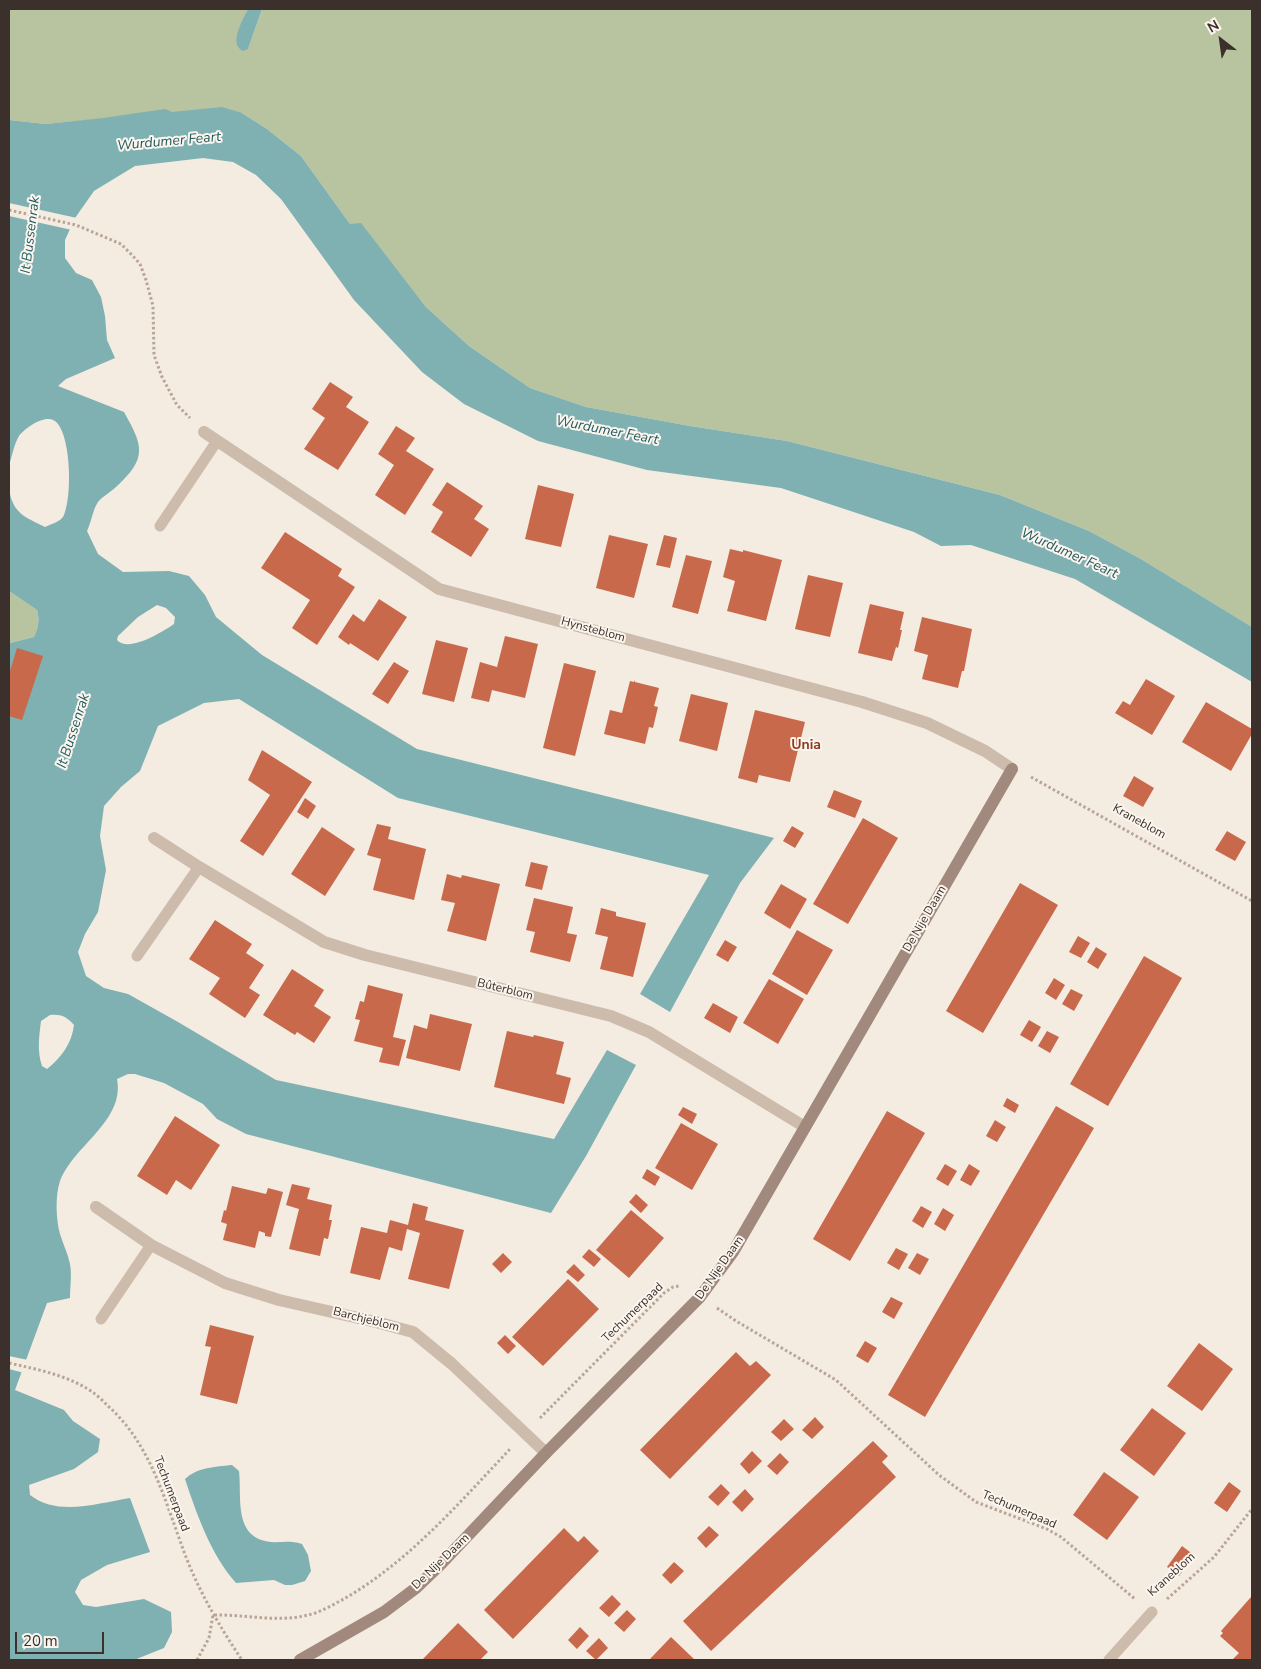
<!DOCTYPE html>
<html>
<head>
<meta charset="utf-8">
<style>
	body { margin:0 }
	#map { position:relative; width:1261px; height:1669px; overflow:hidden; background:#f4ebe1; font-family:"Nunito Sans",sans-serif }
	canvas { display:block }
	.frame { position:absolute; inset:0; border:10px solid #3b302b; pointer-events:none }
	.north { position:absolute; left:1196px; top:15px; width:50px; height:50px; -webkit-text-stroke:4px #fbf5ee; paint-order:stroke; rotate:330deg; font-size:14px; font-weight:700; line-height:20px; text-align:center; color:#3b302b }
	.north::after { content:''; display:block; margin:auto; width:18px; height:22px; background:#3b302b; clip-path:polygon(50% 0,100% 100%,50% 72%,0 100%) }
	.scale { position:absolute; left:15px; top:1632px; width:89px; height:22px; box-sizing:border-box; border:2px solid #3b302b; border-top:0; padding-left:6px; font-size:15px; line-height:18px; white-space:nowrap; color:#3b302b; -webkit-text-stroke:4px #fbf5ee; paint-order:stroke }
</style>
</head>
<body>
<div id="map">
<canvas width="1261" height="1669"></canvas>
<div class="frame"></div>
<div class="north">N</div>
<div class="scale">20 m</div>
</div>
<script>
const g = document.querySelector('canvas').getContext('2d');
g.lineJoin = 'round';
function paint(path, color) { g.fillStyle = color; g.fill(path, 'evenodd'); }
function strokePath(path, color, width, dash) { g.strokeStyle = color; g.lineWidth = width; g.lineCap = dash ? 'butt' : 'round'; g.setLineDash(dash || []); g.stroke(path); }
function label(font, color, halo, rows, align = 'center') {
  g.font = font + ' "Nunito Sans",sans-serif'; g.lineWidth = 4; g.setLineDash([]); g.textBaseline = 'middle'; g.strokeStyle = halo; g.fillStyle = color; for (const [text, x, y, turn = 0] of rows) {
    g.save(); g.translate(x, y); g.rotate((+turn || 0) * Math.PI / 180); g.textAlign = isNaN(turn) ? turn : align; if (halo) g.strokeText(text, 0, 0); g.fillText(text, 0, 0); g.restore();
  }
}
paint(new Path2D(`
	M9,9h239l-9,19 9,21 14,-40h990v618l-111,-68 -52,-28 -89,-36 -213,-54 -97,-15 -104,-19 -56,-19 -61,-42 -43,-39 -65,-83h-11l-49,-68 -34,-27 -25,-16 -70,-1 -126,12 -37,-4z
	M9,591l28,19c3,10 1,18 -3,27l-24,6z`), '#b8c4a0');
paint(new Path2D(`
	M248,9h14l-14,40 -5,2c-15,-7 0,-32 5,-42z
	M222,107l20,6 25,16 34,27 49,68 11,-1 65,84 43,39 61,42 56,19 104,19 97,15 213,54 89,36 52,28 111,68v55l-177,-103 -104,-34 -30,1 -27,-14 -133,-44 -134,-18 -109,-29 -74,-37 -42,-32 -68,-72 -73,-101 -25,-24 -23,-13 -30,-4 -68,8 -41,25 -19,27 -10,22v18l11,15 16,7 9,17 4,19 2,24 8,18 -49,21 -8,7 66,26c19,34 24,46 -8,75 -5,5 -13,9 -18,15 -5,7 -7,21 -11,29l11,23 25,18 46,-1 20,5 16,19 11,22 46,38 155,94 357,89 -34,45 -70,129 -30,-18 69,-119 -311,-77 -159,-99 -35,4 -46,23 -18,45 -19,16 -17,19 -4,30 6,34 -8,42 -13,22 -7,18 8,24 18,12 24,6 50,28 98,58 278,59 53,-89 29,15 -50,91 -35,57 -305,-79 -29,-15 -14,-15 -39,-21 -29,-9h-7l-11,5c8,42 -43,66 -57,102 -5,14 -4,39 0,53 3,10 8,20 10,30 2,10 0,23 0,34l-23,5 -32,87 49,20 9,11 27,18 -2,13 -24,17 -45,16 1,10c28,22 68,8 100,3l20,54 -43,13 -26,15 -6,12 8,13 13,2 48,-8 27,13 1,20 -8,16 -30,12h-125v-1013l1,-4 24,-6c4,-9 6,-17 3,-27l-28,-19v-102c4,25 16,28 36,38 6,-3 16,-5 19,-12 8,-19 7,-74 -6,-91 -9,-13 -32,3 -39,12 -5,8 -7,21 -10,29v-345l37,4 57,-6 62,-9 7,3zM157,605l9,3 9,9 -1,7c-12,8 -45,29 -57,16l1,-4 20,-19zM50,1015c11,-1 16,1 24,10 -2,18 -13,33 -27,44l-5,-3c-5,-15 -3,-29 -1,-45z
	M232,1465l7,6c3,27 -6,67 32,71 12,1 17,-2 31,2l6,11 3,16 -6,10 -13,4h-7l-11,-5 -38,3c-25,-28 -39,-68 -51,-104 13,-12 30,-12 47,-14z`), '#7fb0b2');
paint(new Path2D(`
	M9,203l68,15 -5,12 -63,-14z
	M9,1356l19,4 -4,13 -15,-4z`), '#f4ebe1');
paint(new Path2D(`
	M330,382l23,15 -7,10 23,15 -31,48 -34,-21 21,-31 -13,-9z
	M396,426l19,12 -9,13 28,18 -29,46 -30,-20 19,-30 -16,-11z
	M447,482l36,24 -9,13 15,10 -18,28 -40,-25 12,-20 -11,-7z
	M538,485l36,9 -13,53 -36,-8z
	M285,532l57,37 -4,7 17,11 -38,58 -25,-17 18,-28 -49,-32z
	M609,535l39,9 -14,54 -38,-10z
	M664,535l13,3 -7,30 -14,-3z
	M730,549l13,3v-2l39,10 -16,61 -39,-10 8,-30 -12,-4z
	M686,555l26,6 -14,53 -26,-7z
	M808,575l35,8 -13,54 -35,-8z
	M379,599l28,18 -29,44 -28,-18 -1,2 -11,-8 15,-23 11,8z
	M870,604l34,8 -4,18h2l-4,18 -2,-1 -4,14 -34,-8z
	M922,617l50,12 -8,42h-2l-4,17 -36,-9 6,-24 -14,-4z
	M505,636l33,8 -13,54 -33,-8 -3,12 -18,-4 9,-36 17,5z
	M436,640l32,8 -14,54 -32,-8z
	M17,648l26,8 -21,64 -13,-4v-42z
	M394,662l15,9 -21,33 -16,-10z
	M564,663l32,8 -21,85 -32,-8z
	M1146,679l29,17 -23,39 -37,-22 8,-12 7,4z
	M634,680l1,2 24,6 -5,18 4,1 -5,21 -4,-1 -4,17 -41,-10 6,-24 12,3 8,-32 4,1z
	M691,694l37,9 -11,48 -38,-10z
	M1206,702l46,27v5l-21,37 -49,-29z
	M755,710l50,12 -15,60 -31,-7 -2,8 -19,-5z
	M262,750l50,32 -49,74 -23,-15 30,-46 -22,-15z
	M1134,776l20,12 -11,19 -20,-11z
	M834,790l28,11 -7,17 -28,-11z
	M305,798l11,8 -8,13 -11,-7z
	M863,818l35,20 -50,86 -35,-20z
	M377,824l14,3 -3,12 38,10 -12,51 -41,-10 8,-31 -14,-4z
	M792,826l12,7 -9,15 -12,-7z
	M322,827l33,22 -30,47 -34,-22z
	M1227,831l19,11 -11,19 -20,-11z
	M531,862l17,4 -6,24 -17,-4z
	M447,874l14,4 1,-3 38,9 -14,57 -39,-10 8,-28 -14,-3z
	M1020,883l38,22 -75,128 -37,-22z
	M781,884l26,15 -17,30 -26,-16z
	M534,898l39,9 -6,26 10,2 -7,27 -40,-10 5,-20 -9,-2z
	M601,908l15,4v4l30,7 -13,54 -33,-8 8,-32 -13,-3z
	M215,920l37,24 -6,9 18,12 -15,23 11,7 -15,23 -36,-24 11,-16 -31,-19z
	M797,930l36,20 -26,45 -35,-21z
	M1078,936l12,7 -9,15 -12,-6z
	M725,940l12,7 -9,15 -12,-7z
	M1096,947l11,7 -9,15 -11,-7z
	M1144,956l38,22 -74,128 -38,-22z
	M292,969l32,21 -10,16 17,11 -17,26 -17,-11 -2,3 -32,-20z
	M1054,978l11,7 -9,15 -11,-7z
	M769,979l35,20 -26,45 -35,-21z
	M368,985l35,9 -10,43 13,3 -7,26 -20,-4 4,-14 -29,-7 6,-21 -5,-1 5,-18 4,1z
	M1071,989l12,6 -9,16 -12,-7z
	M713,1003l25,14 -8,16 -26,-15z
	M430,1014l42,10 -12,47 -54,-13 8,-33 13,4z
	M1029,1020l12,7 -9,15 -12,-7z
	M507,1031l26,6 1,-2 30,7 -8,32 15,4 -7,26 -70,-17z
	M1047,1031l12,6 -9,16 -12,-7z
	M1007,1098l12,7 -4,8 -12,-7z
	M1056,1106l38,22 -169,289 -37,-22z
	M683,1107l14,7 -5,10 -14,-9z
	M887,1111l38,22 -75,128 -37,-22z
	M175,1116l45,29 -29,45 -15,-10 -9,15 -30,-19z
	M995,1120l11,7 -9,15 -11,-6z
	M681,1123l37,21 -26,46 -37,-22z
	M945,1164l12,7 -9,15 -12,-7z
	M969,1164l11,7 -9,15 -11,-6z
	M647,1169l13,8 -5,9 -13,-8z
	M292,1184l18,4 -3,11 25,6 -3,15h3l-4,19 -4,-1 -4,18 -31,-7 10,-40 -13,-4z
	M232,1186l34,8 2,-6 15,4 -12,45 -6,-1v-3l-6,-2 -4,17 -32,-8 4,-16 -6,-2 3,-12 2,1z
	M636,1194l12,11 -7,8 -12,-11z
	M413,1203l15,4 -3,13 39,10 -15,59 -41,-10 12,-46 -13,-4 -5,22 -13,-4 -9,33 -30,-7 11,-46 26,6 3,-13 18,5z
	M921,1206l11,6 -9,16 -11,-7z
	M943,1208l11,7 -9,16 -11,-7z
	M631,1210l33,28 -35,40 -33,-28z
	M896,1248l12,6 -9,16 -12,-7z
	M589,1249l12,10 -7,8 -12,-10z
	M503,1253l9,9 -11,11 -9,-9z
	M917,1253l12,6 -9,16 -12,-7z
	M574,1264l11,11 -7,7 -12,-10z
	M568,1279l31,30 -56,57 -31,-29z
	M891,1297l12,6 -9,16 -12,-7z
	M210,1325l44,11 -17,68 -37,-9 11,-48 -6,-1z
	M505,1335l11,11 -8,8 -11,-11z
	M865,1341l12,7 -9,15 -12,-7z
	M1199,1343l34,26 -31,42 -35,-25z
	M736,1352l14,14 6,-5 15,14 -101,104 -30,-29z
	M1152,1408l34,25 -32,43 -34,-26z
	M815,1417l9,10 -12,12 -10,-9z
	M784,1419l10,10 -13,12 -10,-9z
	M873,1441l15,15 -6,6 14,15 -185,174 -28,-30z
	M752,1451l10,10 -13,13 -9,-10z
	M780,1453l9,9 -12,13 -10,-9z
	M1104,1472l35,25 -32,43 -34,-25z
	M1229,1482l12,9 -14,21 -13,-9z
	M721,1484l9,9 -12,13 -10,-9z
	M745,1489l9,10 -12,13 -10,-10z
	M709,1526l10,9 -13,13 -9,-10z
	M564,1528l14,14 6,-6 15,15 -86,88 -29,-29z
	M1182,1546l12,9 -15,21 -12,-9z
	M674,1562l10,9 -13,13 -9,-9z
	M612,1595l9,9 -12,13 -10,-9z
	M1251,1597l1,63h-20l7,-7 -19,-17 3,-3 -2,-2z
	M627,1610l9,9 -12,13 -10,-9z
	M458,1623l30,29 -8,8h-58z
	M580,1627l9,9 -12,13 -9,-9z
	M671,1637l24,23h-46z
	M599,1638l9,10 -12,12 -10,-9z`), '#c8694b');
strokePath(new Path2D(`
	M9,210l67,15 45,19 11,11 8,9 6,16 7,26 1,49 8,22 15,28 13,13
	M1031,777l221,124
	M717,1308l19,13 100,59 103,95 37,27 71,27 14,8 74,62
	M9,1363c30,7 55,11 82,28 6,4 12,10 17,15 47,42 59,105 82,161 14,33 32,63 52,93
	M540,1418l124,-125 9,-6 6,-1
	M1167,1599l47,-42 38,-48
	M197,1660l12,-22 4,-23c31,-1 64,8 95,0 14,-3 28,-12 41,-19 63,-38 112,-95 162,-148`), '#b9a596', 3, [2.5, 2.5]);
strokePath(new Path2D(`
	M160,526l57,-85
	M137,956l62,-89
	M101,1319l50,-74
	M1109,1660l43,-48`), '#cdbbac', 11);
strokePath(new Path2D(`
	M204,432l235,157 423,113 65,21 58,28 27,18
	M154,838l45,29 125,75 41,13 246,61 38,16 156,95
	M96,1207l55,38 74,38 54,17 97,22 37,10 39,32 94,89`), '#cdbbac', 12);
strokePath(new Path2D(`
	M300,1660l84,-48 32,-24 25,-24 105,-111 154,-156 33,-45 279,-483`), '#a18a7d', 12);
label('12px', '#3b302b', '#fbf5ee', [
	["Hynsteblom",593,630,15],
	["Kraneblom",1139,822,29],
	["De Nije Daam",925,919,-60],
	["Bûterblom",505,990,14],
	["De Nije Daam",720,1268,-55],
	["Techumerpaad",633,1313,-44],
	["Barchjeblom",366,1320,14],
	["Techumerpaad",171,1494,69],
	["Techumerpaad",1019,1510,23],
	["De Nije Daam",441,1562,-44],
	["Kraneblom",1172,1575,-42]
]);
label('italic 14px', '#1f5a5e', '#fbf5ee', [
	["Wurdumer Feart",169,142,-5],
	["It Bussenrak",31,235,-83],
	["Wurdumer Feart",607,431,11],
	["Wurdumer Feart",1069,554,24],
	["It Bussenrak",74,731,-72]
]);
label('bold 14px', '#8c3b22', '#fbf5ee', [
	["Unia",806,746]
]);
</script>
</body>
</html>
